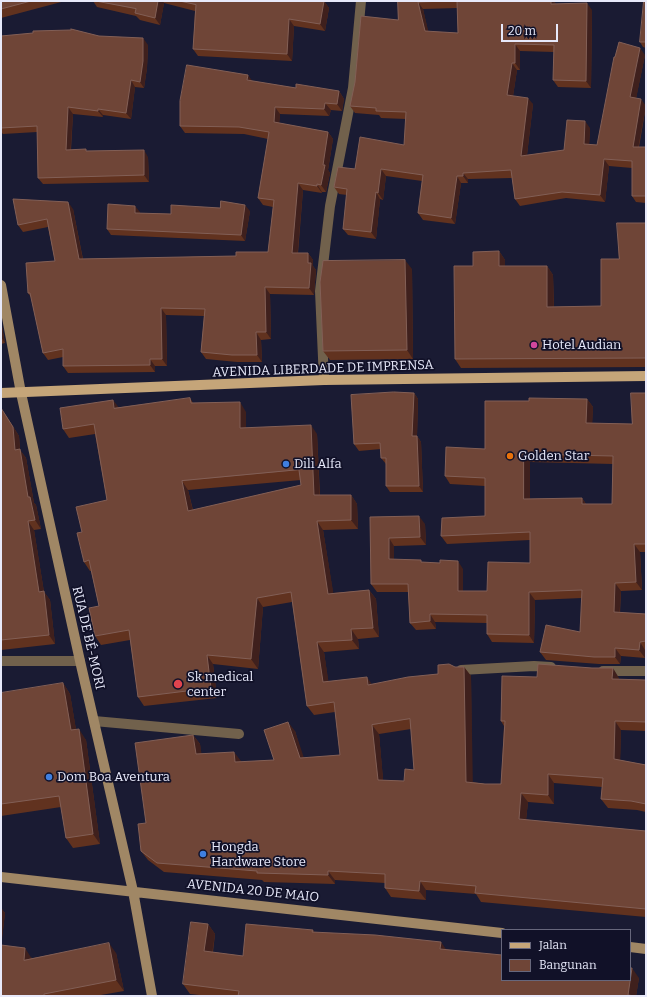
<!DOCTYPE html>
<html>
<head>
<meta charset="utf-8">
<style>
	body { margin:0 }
	#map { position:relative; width:647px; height:997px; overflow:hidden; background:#1a1b33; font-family:Bitter,serif }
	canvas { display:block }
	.frame { position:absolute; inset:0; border:2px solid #e7e9fa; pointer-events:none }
	.legend { position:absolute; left:501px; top:929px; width:130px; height:52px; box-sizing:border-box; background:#111128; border:1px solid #67677c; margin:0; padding:5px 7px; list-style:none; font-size:12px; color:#e7e9fa }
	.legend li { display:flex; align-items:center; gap:8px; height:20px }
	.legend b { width:20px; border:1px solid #67677c }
	.scale { position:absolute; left:501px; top:24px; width:57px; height:18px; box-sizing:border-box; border:2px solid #e7e9fa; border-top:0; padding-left:5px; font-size:12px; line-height:14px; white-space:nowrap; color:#e7e9fa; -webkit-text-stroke:3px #111128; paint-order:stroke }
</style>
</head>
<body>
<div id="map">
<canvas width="647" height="997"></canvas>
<div class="frame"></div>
<ul class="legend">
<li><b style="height:5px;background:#c5a579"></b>Jalan</li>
<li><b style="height:11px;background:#6f4537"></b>Bangunan</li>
</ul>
<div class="scale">20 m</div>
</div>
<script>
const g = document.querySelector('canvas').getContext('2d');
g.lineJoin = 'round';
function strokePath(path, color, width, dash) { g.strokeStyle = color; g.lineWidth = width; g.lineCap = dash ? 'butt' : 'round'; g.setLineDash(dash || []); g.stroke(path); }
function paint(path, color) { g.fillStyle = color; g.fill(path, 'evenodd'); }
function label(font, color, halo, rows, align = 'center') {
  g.font = font + ' Bitter,serif'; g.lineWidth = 3.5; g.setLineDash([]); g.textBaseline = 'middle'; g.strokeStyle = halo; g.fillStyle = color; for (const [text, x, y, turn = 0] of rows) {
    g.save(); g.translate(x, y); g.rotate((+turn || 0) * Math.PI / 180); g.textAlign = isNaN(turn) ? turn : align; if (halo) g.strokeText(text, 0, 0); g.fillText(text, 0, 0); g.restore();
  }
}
strokePath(new Path2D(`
	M461,670l73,-4 17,1
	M603,671h43
	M94,721l145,13`), '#71614c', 10);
strokePath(new Path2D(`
	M324,380l-4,-89 10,-85 23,-118 8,-87
	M1,661h79`), '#71614c', 10);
strokePath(new Path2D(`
	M1,285l20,108 59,268 53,230 19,105
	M1,877l501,56
	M630,947l16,2`), '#a08765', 10);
strokePath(new Path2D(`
	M1,393l323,-13 322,-4`), '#c5a579', 10);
paint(new Path2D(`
	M1,1h64l-64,17z
	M93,1h231l5,7 -4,23 -31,-5 -2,35 -94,-5 -5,-7 2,-38 -31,-8 -4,22 -20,-5 -4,-4 -39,-9z
	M398,1h156l2,3 36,6 -1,78 -33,-1 -5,-7 1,-28 -34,-1v19h-3l-4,26 20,8 -6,51 37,-5 26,-22 -1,16 8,1 48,-90 -9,43 10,8 -7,41h7v56l-10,-1 -4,-6v-28l-23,-2 -4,36 -39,-4 -46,8 -5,-7 -3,-21 -44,1v4h-7l-6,41 -32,-4 -5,-7 4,-32 -36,-5 -3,24 -3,-1 -4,40 -28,-4 -5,-6 4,-34 -8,-1 -5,-7 21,-18 49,-24 2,-26 -25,-1 -2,-3 -24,-2 -5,-7 48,-86zM457,8l1,25 -30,-1 -5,-23z
	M646,1v47l-3,-1 -3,-5z
	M1,36h98l49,9 -1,23 -3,20 -9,-1 -4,32 -28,-4v2l-30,-3 -2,36 77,7 1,25 -106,2 -5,-6 -1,-46 -34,2 -2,-2z
	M252,81l44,7 43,3 5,8 -2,12 -11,-1 -2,6 -49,-2 -1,9 49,9 5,7 -5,31 2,3 -4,19h-4v1l-19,-3 -5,63h10l5,7v6l3,4 -2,25 -44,-1 1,45 -10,1 1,22h-25l-31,-3 -5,-7 3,-36 -38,-1 1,51h-12v6l-87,1 -5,-7v-9l-15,3 -5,-7 -12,-56 -3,-4 27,-32 -7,-34 -25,5 -5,-7 55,-16 10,50 153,-3 32,-4 5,-45 -10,-2 -5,-7 10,-59 -24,-5 -59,-1 -5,-7z
	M250,211l-5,30 -134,-6 -4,-6 33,-17v1l31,1z
	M646,223v144l-185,1 -6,-9 18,-93 26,-15 6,9v6h42l6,9 1,32 47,-1 18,-47z
	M412,269l1,90 -83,1 -7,-9z
	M1,321l4,22 -4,1z
	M414,393l4,6 -1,37 4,6 2,50h-33l-4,-6v-22l-5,-6v-9l-22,2 -5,-7z
	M646,393v159h-6l2,38 -21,1 -1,22 26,1v36h-1v8l-24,-2 -1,8h-21l-53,-4 -6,-8 40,-20 2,-34 -47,2 -1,43 -42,-1 -5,-8v-11l-52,-1 1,7 -20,1 -6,-7 -2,-31h-31l-6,-8 -1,-67 55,7 1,21 -32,1v13l29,3 40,7v22h24l43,-28v-23l-83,4 -6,-8 44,-20v-30l-35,-2 -5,-8 40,-27 44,-48 58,-2 6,8 -1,16 40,1zM530,462l83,2 -1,40h-26l-4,-6 -52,1z
	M190,398l3,5 53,9v16l71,6 3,61h31l6,9 1,25 -35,1 10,63 36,-3 7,9 3,38 -21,2 1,10 -35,3 4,29 44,3 66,-10 17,-7h9l7,9 1,106 13,2h16l3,-58 -3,-5 36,-44 82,1v1l27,1v51l-25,-1 -1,30 26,5v47l-9,-2 -29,-2 -7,-9 1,-12 -48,-4v21l-26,-2 -2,18 120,11v86l-165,-15 -5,-8 -50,-4v10l-35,-3 -6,-9v-5l-50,-3v4l-71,-2 -2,-2 -98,-8 -16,-12 -7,-9 5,-28 47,-88 7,9 1,10 40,7v1l33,-2 21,-29 8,27 37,-3 -5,-43 -21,3 -7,-9 -15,-104 -29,5 -5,62 -45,-5 4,34 -73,8 -6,-9 -8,-57 -29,5 -6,-9 4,-30 -8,-35h-1l-6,-9 -2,-30 25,-32 -12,-66 -26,4 -6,-9 55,-21zM301,480v5l-108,25 -5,-20zM411,729l3,41 -10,11 -21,-1 -4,-46z
	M1,408l6,9 12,19 1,14 6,8 8,45 2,2 5,24 -7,1 10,62 6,8 5,44 -54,6z
	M1,675l1,1v17l61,-10 7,11 6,36 10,10 14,104 -27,4 -7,-10 -5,-31 -60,9z
	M1,908l4,5 -4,32 31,13 84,-5 8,38 -29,5h-94z
	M208,924l7,10 -2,18 30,4 70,-26 1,2 132,18 193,28 -3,18h-428l-18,-2 -7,-10z`), '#61321f');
paint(new Path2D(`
	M158,1h5l1,2 -4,22 -5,-7z
	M324,1l5,7 -4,23 -5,-7z
	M551,1h3l2,3v7l-5,-7z
	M418,2l5,7 7,29 -5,-7z
	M587,3l5,7 -1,78 -5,-7z
	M289,19l5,7 -2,35 -5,-7z
	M143,38l5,7 -1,23 -3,20 -4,-6z
	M515,44l5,7v19l-5,-7z
	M640,48l5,7 -10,49 -5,-7z
	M512,63l5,7 -5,32 -5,-7z
	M248,75l5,7 -6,-2z
	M131,80l4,7 -4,32 -5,-6z
	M339,91l5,8 -2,12 -5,-7z
	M528,98l5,6 -7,59 -5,-7z
	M641,99l5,7 -9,48 -4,-7z
	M325,103l6,7 -2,6 -5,-7z
	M68,107l5,7 -3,42 -4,-6z
	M275,107l5,7 -1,15 -5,-7z
	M98,109l5,6v2l-5,-6z
	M585,121l5,7 -1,23 -5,-7z
	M328,132l5,7 -5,31 2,3 -4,19 -5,-7 2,-20z
	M144,150l4,7 1,25 -5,-7z
	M604,159l5,7 -4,36 -5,-7z
	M381,169l5,7 -3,24 -5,-7z
	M463,173l5,6v4l-5,-7z
	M457,176l4,7 -6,41 -4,-6z
	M298,183l5,7 -6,70 -5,-7z
	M317,184l5,8v1l-5,-7z
	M376,192l4,7 -4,40 -5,-7z
	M68,202l5,7 11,57 -5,-7z
	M245,205l5,6 -5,30 -4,-6z
	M135,206l5,6 -1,7 -4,-6z
	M499,251l6,9v15l-6,-9z
	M308,253l5,7v6l3,4 -2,25 -5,-7z
	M405,260l7,9 1,90 -6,-9z
	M547,266l6,9 1,41 -7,-9z
	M265,287l5,7 1,45 -5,-7z
	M161,308l5,7 1,51 -5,-7z
	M1,321l4,22 -4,-6z
	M256,332l5,8 1,22 -5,-7z
	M150,359l5,7v6l-5,-7z
	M414,393l4,6 -1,37 4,6 2,50 -4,-6 -7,-50z
	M587,399l6,8 -1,24 -6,-8z
	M113,400l7,9 -6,-1z
	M240,402l6,10v25l-6,-9z
	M1,408l6,9 12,19 1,14 6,8 8,45 2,2 5,24 -6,-9 -20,-70z
	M311,425l6,9 3,70 -6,-9z
	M524,454l6,8v45l-6,-8z
	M182,481l6,9 7,30 -7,-9z
	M351,495l6,9 1,25 -7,-9z
	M582,498l5,8 -5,-2z
	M419,516l6,8 1,21 -6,-8z
	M28,521l6,9 10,62 6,8 5,44 -6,-9 -10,-43z
	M317,521l6,9 12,73 -7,-9z
	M389,538l5,8v21l-5,-8z
	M634,544l6,8 2,38 -6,-8z
	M458,561l5,8v30l-5,-8z
	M615,583l6,8 -2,29 -5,-8z
	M369,590l7,9 3,38 -6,-9z
	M529,592l6,8 -1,43 -5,-8z
	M257,598l6,9 -5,62 -7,-10z
	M430,614l5,8 1,7 -6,-8z
	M351,629l7,10 1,10 -7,-9z
	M317,642l7,10 6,39 -7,-9z
	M640,642l5,8v8l-6,-8z
	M615,648l6,8 -1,8 -5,-7z
	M207,655l6,9 4,34 -6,-10z
	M464,667l7,9 2,115 -7,-9z
	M613,668l6,10v10l-7,-9z
	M1,675l1,1v28l-1,-2z
	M367,677l6,9 -5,-1z
	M63,683l7,11 8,47 -7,-11z
	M615,721l6,9 -1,38 -6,-9z
	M288,722l7,9 12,36 -7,-9z
	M372,725l7,9 5,55 -6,-9z
	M79,729l7,11 14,104 -7,-10z
	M193,735l7,9 3,19 -7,-9z
	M234,752l7,9v11l-6,-10z
	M548,774l6,9v21l-6,-9z
	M521,793l7,9 -3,27 -6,-10z
	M328,871l7,9v4l-7,-9z
	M420,881l6,9v10l-7,-9z
	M1,908l4,5 -4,36z
	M208,924l7,10 -4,27 -7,-10z
	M441,942l7,10 -8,-3z
	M109,943l7,10 8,38 -8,-11z
	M25,948l7,11 -8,1z
	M632,968l7,10 -3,18h-7l-1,-1z`), '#3f201d');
const building = new Path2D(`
	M1,1h30l-30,8z
	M96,1h62l-3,17 -20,-5 1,-4z
	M180,1h144l-4,23 -31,-5 -2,35 -94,-5 3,-44z
	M398,1h49l-29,1 7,29 33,2 -1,-32h94v3l36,-1 -1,78 -33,-1 1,-35 -39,-1v19h-3l-5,32 21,3 -7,58 43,-6 3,-30 18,1 -1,23 13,1 17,-88h1l4,-15 21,6 -10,49 11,2 -8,48h13v49h-14v-35l-28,-2 -4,36 -38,-3 -47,7 -4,-29 -48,3v3h-6l-6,42 -33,-5 5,-38 -42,-6 -3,24 -2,-1 -5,40 -28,-3 4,-40 -13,-2 4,-20 17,2 5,-32 44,8 2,-33 -30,-1v-3l-26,-2 5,-24 6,-66 37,4z
	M644,1h2v41h-6z
	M71,29l28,7 44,2v23l-3,21 -9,-2 -5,33 -28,-4v2l-30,-4 -2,43 20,-1v2l58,-1v25l-106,3 -1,-52 -36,2v-92l32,-3v-2l38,-1z
	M187,65l61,10 -1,5 49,8v-4l43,7 -2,13 -12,-1 -1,6 -49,-2 -1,15 54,10 -5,33h2l-4,20 -4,-1v2l-19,-3 -6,70h16v10h3l-2,25 -44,-1 1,45h-10l1,23h-25l-31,-3 4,-43 -44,-1 1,51h-12v6l-87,1v-17l-20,4 -13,-60h-2l-2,-30 29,-2 -8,-42 -29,6 -5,-26 55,3 11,57 157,-3v-4h32l6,-52 -16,-2 11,-66 -30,-5 -59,-1v-25z
	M221,201l24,4 -4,30 -134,-6 1,-25 27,2v7l36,1v-9l49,3z
	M617,223h29v135l-191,1 -1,-93h19v-14l26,-1v15h48v41l54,-1v-47h18z
	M405,260l2,90 -84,1 -3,-69 3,-21z
	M394,392l20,1 -2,43h5l2,50h-33v-28h-5l-1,-15 -26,1 -3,-49z
	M631,393h15v151h-12l2,38 -21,1 -1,29 32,2v27l-6,1 -1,8 -24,-2v9h-21l-54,-5 6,-27 34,7 2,-42 -53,2v43l-42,-1v-19l-57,-1v7l-20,2 -2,-39h-37l-1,-67 49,-1 1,21 -31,1v21l32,1v2l19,1v-3l18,1v30h29l1,-29 42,1v-31l-89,4 1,-18 43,-2v-38l-40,-2 1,-29 39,2v-48h44v-3l58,1 -1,24 46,1zM524,454l89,2 -1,48h-30v-6l-58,1z
	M190,398l1,5 49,-1v26l71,-3 3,70h37v25l-34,1 11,73 41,-4 4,38 -22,1 1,11 -35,2 6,40 44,-5 1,8 40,-8 30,-3v-9l11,-1 6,3h9l2,115 19,2h16l4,-63h-4l1,-45 35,1 1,-13 54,4h21l-1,11 34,1v42l-31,-1 -1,38 32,6v39l-15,-3 -30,-2 2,-21 -55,-4v21l-27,-2 -2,26 127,12v78l-171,-16 1,-7 -56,-5 -1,10 -34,-3v-14l-57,-3v4l-71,-2v-2l-100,-8 -16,-12 -3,-27 8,-1 -11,-80 58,-8 3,19 38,-2 1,10 39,-2 -10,-30 24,-8 12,36 40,-3 -6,-53 -27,4 -16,-114 -34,6 -6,61 -44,-4 4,33 -73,9 -9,-67 -34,6 -6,-28 10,-2 -10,-46 -5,2 -7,-29 5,-1 -6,-25 31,-7 -13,-76 -31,5 -3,-21 53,-8 1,8zM299,470l2,15 -113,26 -6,-30zM410,719l4,51 -9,-1 -1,12 -26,-1 -6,-55z
	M1,408l12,19 2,23 5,-1 8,48h2l5,23 -7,1 11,71 5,-1 5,44 -48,5z
	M63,683l8,47 8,-1 14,105 -27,4 -7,-42 -58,8v-111z
	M191,922l17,2 -4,27 39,5 3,-32 67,6 -1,2 63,3 66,7 -1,7 62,6v25h128v-12h2l-4,27 6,1h-396l1,-5 -56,-7z
	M109,943l7,37 -72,14v2h-43v-51l24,3 -1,12z`);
paint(building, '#6f4537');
strokePath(building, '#825f56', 1);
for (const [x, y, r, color] of [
	[534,345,4,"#d1479c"],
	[510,456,4,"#e8710a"],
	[286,464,4,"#3f7fe0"],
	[178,684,5,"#e0444e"],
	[49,777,4,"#3f7fe0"],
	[203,854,4,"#3f7fe0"]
]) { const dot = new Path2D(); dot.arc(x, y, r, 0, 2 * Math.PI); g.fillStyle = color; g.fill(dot); strokePath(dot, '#111128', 1.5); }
label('13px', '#e7e9fa', '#111128', [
	["Hotel Audian",542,345],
	["Golden Star",518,456],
	["Dili Alfa",294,464],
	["Sk medical",187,677],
	["center",187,692],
	["Dom Boa Aventura",57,777],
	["Hongda",211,847],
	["Hardware Store",211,862]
], 'left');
label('13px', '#e7e9fa', '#111128', [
	["AVENIDA LIBERDADE DE IMPRENSA",323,369,-2],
	["RUA DE BÉ-MORI",88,638,77],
	["AVENIDA 20 DE MAIO",253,891,6]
]);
</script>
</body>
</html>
